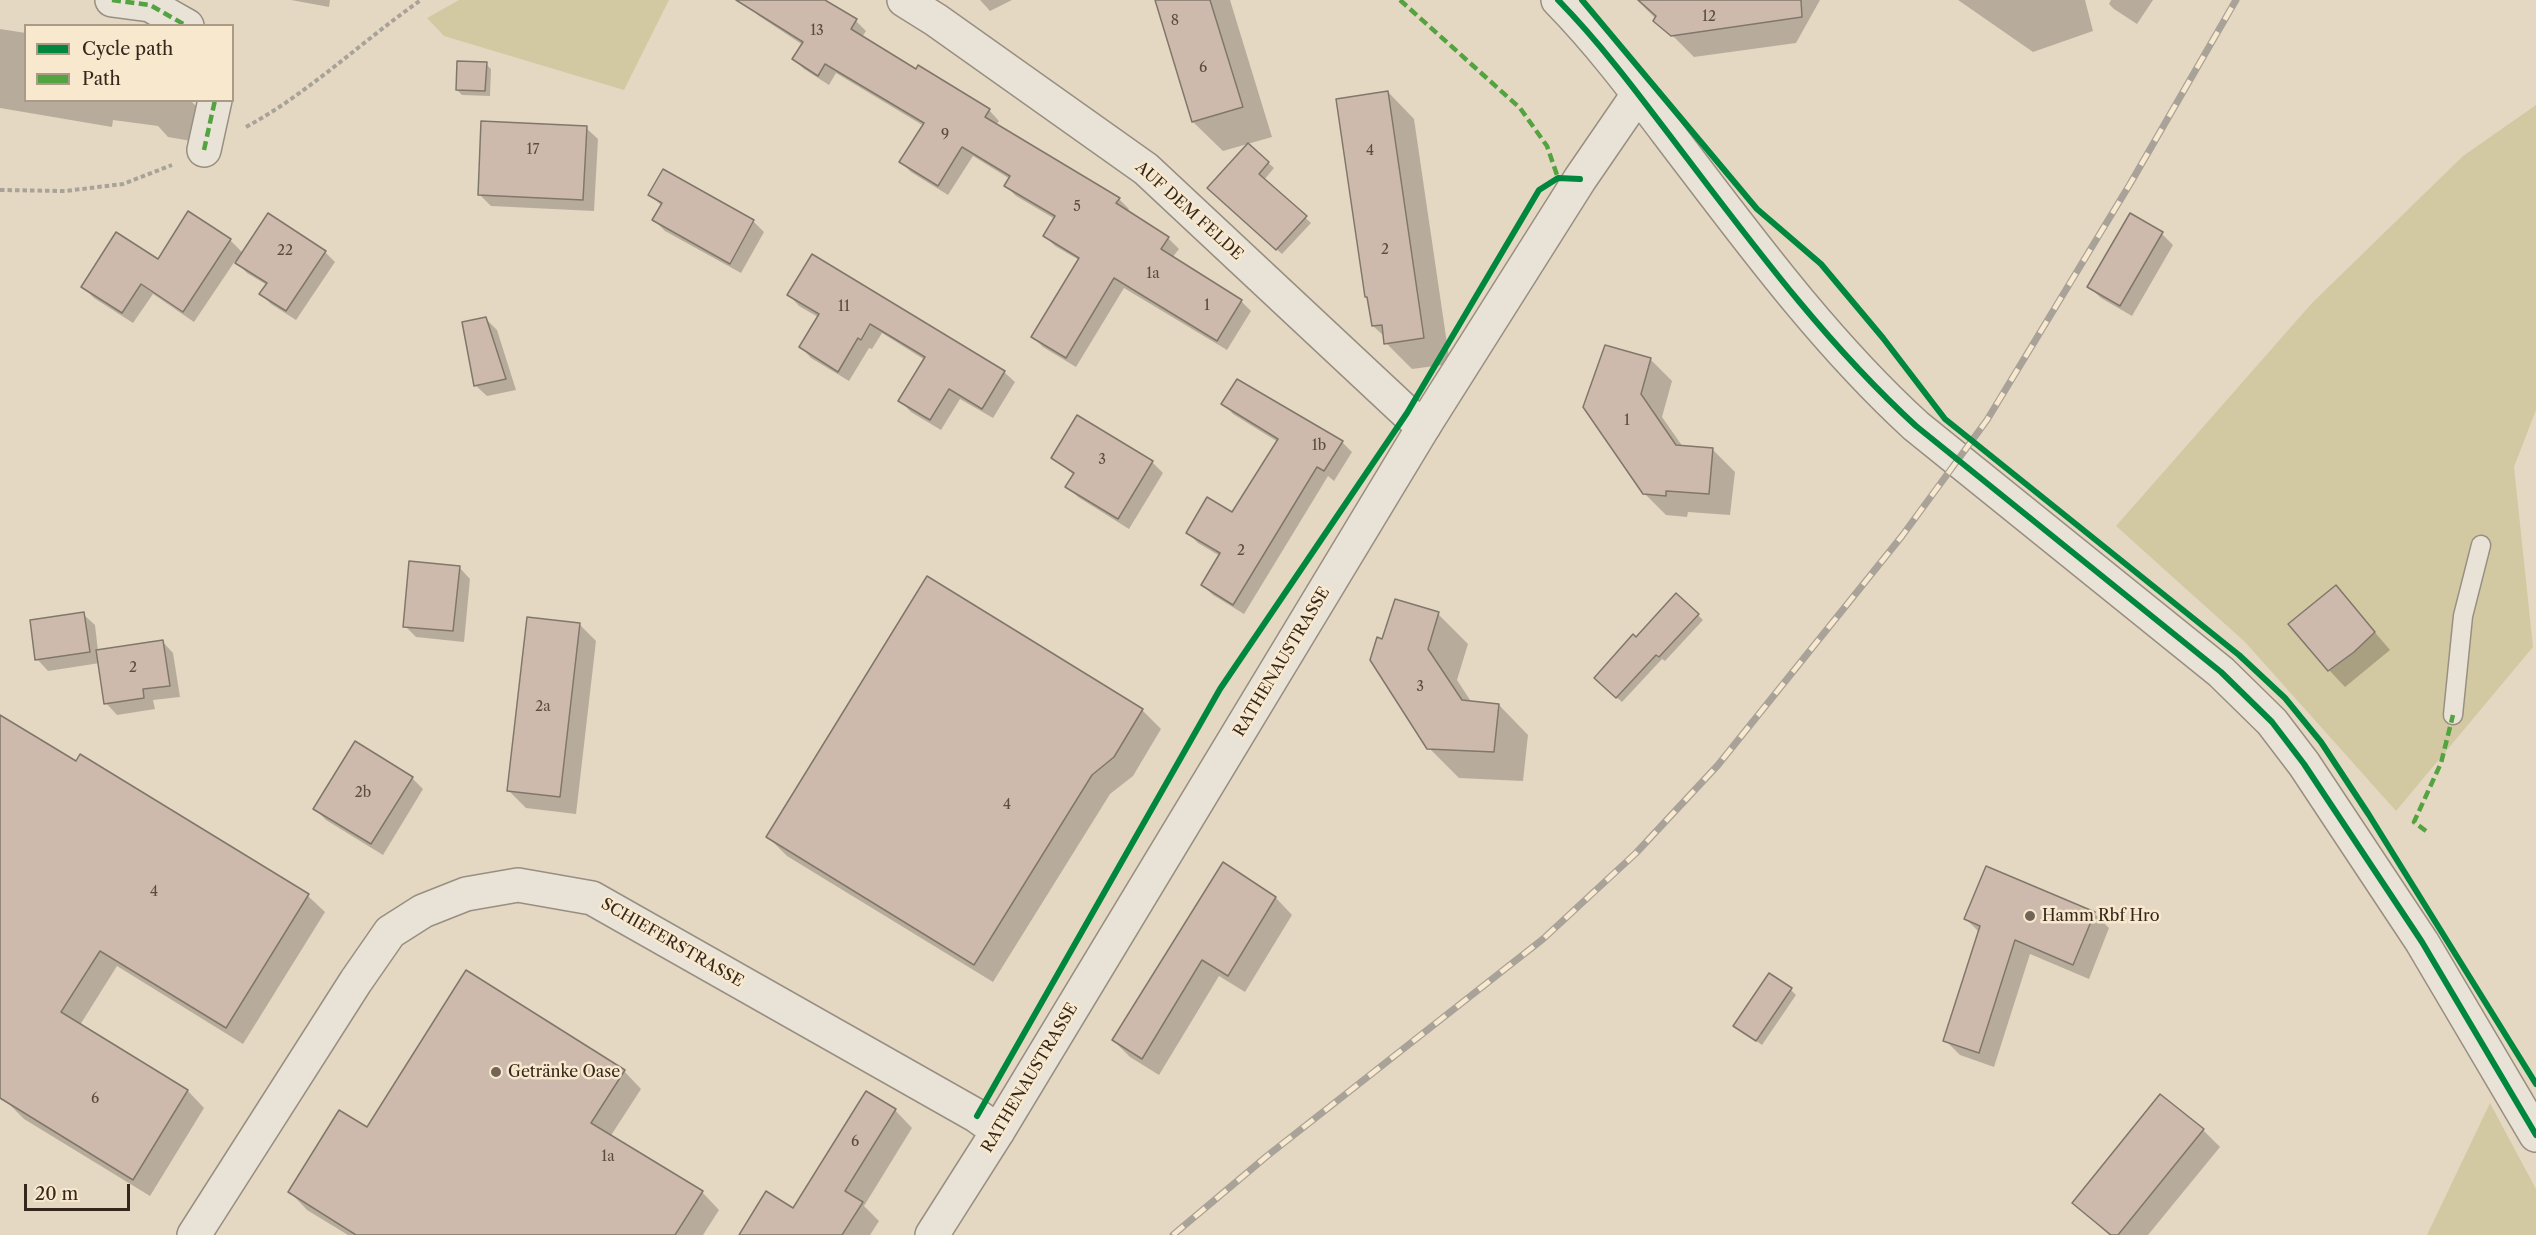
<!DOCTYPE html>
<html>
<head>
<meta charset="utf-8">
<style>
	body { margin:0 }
	#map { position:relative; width:2536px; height:1235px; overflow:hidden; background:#e5d8c2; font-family:"Libre Caslon Text",serif }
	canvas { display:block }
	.legend { position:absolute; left:24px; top:24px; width:210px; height:78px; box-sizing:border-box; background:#f7e8ce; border:2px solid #a99b87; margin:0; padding:8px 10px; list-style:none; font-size:18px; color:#35271c }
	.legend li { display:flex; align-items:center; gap:12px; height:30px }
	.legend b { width:30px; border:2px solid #a99b87 }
	.scale { position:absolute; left:24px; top:1184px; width:106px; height:27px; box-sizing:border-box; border:3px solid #35271c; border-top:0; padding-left:8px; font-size:18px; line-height:21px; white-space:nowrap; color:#35271c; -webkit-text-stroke:4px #f7e8ce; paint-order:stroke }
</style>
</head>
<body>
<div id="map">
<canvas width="2536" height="1235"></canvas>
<ul class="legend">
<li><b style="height:8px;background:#00873e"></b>Cycle path</li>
<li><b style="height:8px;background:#53a341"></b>Path</li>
</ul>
<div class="scale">20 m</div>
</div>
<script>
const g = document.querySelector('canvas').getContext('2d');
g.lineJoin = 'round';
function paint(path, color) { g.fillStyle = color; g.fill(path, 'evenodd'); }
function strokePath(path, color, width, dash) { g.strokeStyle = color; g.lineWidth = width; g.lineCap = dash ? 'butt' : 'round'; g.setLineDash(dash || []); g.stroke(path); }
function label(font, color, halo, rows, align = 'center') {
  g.font = font + ' "Libre Caslon Text",serif'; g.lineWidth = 5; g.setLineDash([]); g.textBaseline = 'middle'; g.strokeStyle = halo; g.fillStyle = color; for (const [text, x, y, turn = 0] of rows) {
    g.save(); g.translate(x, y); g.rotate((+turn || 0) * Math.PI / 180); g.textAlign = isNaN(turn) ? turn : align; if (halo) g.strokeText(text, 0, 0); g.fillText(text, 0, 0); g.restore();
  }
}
paint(new Path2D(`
	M459,0h210l-45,90 -180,-54 -17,-18z
	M2536,105v305l-22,57 19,180 -137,164 -151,-169 -129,-116 196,-223 151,-147z
	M2490,1103l46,86v46h-109z`), '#d2c9a2');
paint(new Path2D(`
	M291,0h39l-1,7z
	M752,0h68l36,21 10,10 -4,6 54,34 73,39 10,11 -3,4 123,74 10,10 -2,3 41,26 11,11 -7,9 69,43 10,10 -24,39 -103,-62 -48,79 -33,-20 -10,-10 46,-77 -24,-14 -10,-10 10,-17 -39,-23 -10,-10 4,-7 -37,-23 -25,39 -37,-23 -10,-10 23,-36 -88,-53 -7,12 -25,-16 -10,-10 9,-14 -44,-29 -11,-10z
	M980,0h32l-22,11z
	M1156,0h74l42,137 -49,14 -30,-29z
	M1637,0h183l-24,43 -102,14z
	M1958,0h127l8,31 -60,21z
	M2111,0h42l-16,24 -23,-15 -5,-5z
	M0,29l26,4v67h164l12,12 -5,30 -29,-5 -10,-11 -45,-6 -1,7 -112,-19z
	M486,64l5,5 -1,27 -28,-1 -5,-5z
	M1388,92l26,27 36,245 -38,5 -26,-26 -1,-6 -12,-11 -4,-26 -3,-4z
	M586,128l12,11 -4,72 -103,-5 -12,-12z
	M1248,145l26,23 -10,12 47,43 -29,31 -68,-61z
	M650,195l103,26 11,11 -23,41 -76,-42 -11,-11 7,-15z
	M268,215l58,38 9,9 -39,58 -25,-16 -10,-10 6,-9 -20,-12 -12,-12 -41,61 -41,-28 -20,29 -39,-25 -11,-11 147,-47 13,13z
	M2162,234l11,11 -41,71 -31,-18 -12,-11z
	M812,256l192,116 11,10 -22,36 -33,-19 -19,31 -30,-18 -11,-11 25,-41 -43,-27 -10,16 -3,-1 -20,33 -38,-23 -10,-11 17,-30 -19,-11 -10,-11z
	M486,319l11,11 19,60 -29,6 -12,-11z
	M1650,359l22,22 -10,36 21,30 30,3 22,22 -5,43 -42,-3 -1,5 -21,-2 -22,-22 -60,-86z
	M1223,403l119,39 10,10 -18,29 -6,-5 -84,138 -31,-19 -10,-10 17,-29 -22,-13 -10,-10 45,-19 45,-72 -45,-28z
	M1053,458l99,4 11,11 -34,56 -51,-32 -11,-10 7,-12z
	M459,567l11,12 -6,63 -48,-5 -11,-11z
	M2336,587l54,63 -45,37 -16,-17z
	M83,614l12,11 3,26 64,-10 11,12 7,44 -27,3 2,9 -38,6 -11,-12 -6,-40 -52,8 -11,-12z
	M1438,614l30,30 -11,36 15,23 27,2 29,30 -5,46 -64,-3 -30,-30 -46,-107z
	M1698,615l5,5 -38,41 -3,-2 -40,43 -21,-18 36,-45z
	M579,624l17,17 -20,173 -50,-6 -17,-17z
	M1142,710l19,19 -28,47 -23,18 -117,188 -206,-126 -19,-19z
	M0,716l76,47 232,133 17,16 -82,132 -126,-78 -37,59 108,66 16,17 -54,88 -126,-77 -24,-24z
	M412,778l11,11 -40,66 -57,-35 -11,-11z
	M1224,865l52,33 16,17 -47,77 -26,-16 -60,99 -29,-18 -17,-17z
	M2094,913l15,15 -20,51 -59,-25 -36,113 -34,-12 -15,-15 34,-108 -13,-13z
	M1791,990l5,5 -34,50 -27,-19z
	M624,1071l17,18 -31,48 92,55 17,18 -16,25h-355l-41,-25 -17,-18 77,-62z
	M2161,1096l42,34 17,17 -72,88h-39l-35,-32z
	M895,1110l17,18 -48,78 15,15 -9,14h-129l53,-25z`), '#0003');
const building = new Path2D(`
	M736,0h89l32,19 -6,10 65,40 2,-4 72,44 -5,8 135,81 -4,5 53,34 -8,12 81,51 -25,41 -103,-63 -48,80 -35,-21 48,-79 -36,-22 12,-20 -51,-30 6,-10 -48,-29 -24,39 -39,-24 25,-39 -99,-59 -7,12 -26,-17 11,-17z
	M1155,0h55l33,107 -51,15z
	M1638,0h163l1,17 -131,19 -18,-15 3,-5z
	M457,61l30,1 -2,29 -29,-1z
	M1388,91l36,247 -40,6 -2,-19 -10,1 -5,-29h-2l-29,-198z
	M481,121l106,5 -4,74 -105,-5z
	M1248,143l21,19 -10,12 48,42 -31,34 -69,-62z
	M663,169l91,51 -24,44 -78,-44 10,-17 -14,-8z
	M188,211l43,28 -48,73 -42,-28 -19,29 -41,-26 35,-55 42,27z
	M268,213l58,38 -40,60 -27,-17 8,-11 -32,-20z
	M2130,213l33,19 -43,74 -33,-19z
	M812,254l193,117 -23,38 -33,-20 -19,31 -32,-19 27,-44 -55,-33 -9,16 -3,-2 -20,34 -39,-25 20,-33 -32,-19z
	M486,317l20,62 -32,7 -12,-64z
	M1605,345l46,13 -10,36 35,51 37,3 -4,46 -43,-3v5l-23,-2 -60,-87z
	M1237,379l106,62 -19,30 -7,-4 -84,138 -32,-20 19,-32 -34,-20 21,-36 25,15 46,-73 -57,-35z
	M1077,415l76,46 -35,58 -53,-32 9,-14 -23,-15z
	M409,561l51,5 -7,65 -50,-4z
	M927,576l216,133 -29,48 -22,18 -118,190 -208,-128z
	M2336,585l39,47 -21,20 -26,19 -40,-47z
	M1676,593l23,21 -40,43 -3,-2 -40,43 -22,-20 39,-44 3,3z
	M1395,599l44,13 -11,37 34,51 37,4 -5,48 -67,-3 -57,-89 7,-23 5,2z
	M84,612l6,40 -55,8 -5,-40z
	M527,617l53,6 -20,174 -53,-6z
	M163,640l7,46 -27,3 1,9 -40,6 -8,-54z
	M0,715l76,46 4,-7 229,140 -83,134 -126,-77 -39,61 127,78 -55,90 -133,-82z
	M355,741l58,36 -42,67 -58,-35z
	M1223,862l53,35 -48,79 -26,-16 -60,99 -30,-19z
	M1986,866l109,46 -22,53 -58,-25 -36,113 -36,-12 37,-115 -16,-7z
	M466,970l159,100 -34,53 112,68 -28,44h-319l-68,-43 51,-82 28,17z
	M1769,973l23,15 -36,53 -23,-15z
	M866,1091l30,18 -51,82 18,11 -21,33h-103l27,-44 27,17z
	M2160,1094l44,35 -86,106h-7l-39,-32z`);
paint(building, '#cdbaac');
strokePath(building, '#80776b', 1.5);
const service = new Path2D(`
	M2453,715l10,-99 18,-71`);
const minor = new Path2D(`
	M112,0l38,5 37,21
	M904,0l32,20 210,149 261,244 17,13
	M204,150l11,-50
	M194,1235l162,-254 34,-49 33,-21 43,-17 52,-9 74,13 385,218 21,15`);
const tertiary = new Path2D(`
	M1558,0c50,51 92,110 135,166 69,91 139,183 223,260l305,246 51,50 32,42 118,178 114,193
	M932,1235l66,-104 426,-705 156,-247 59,-86`);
strokePath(service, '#988f82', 21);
strokePath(minor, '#988f82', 36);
strokePath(tertiary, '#988f82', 36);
strokePath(new Path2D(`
	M246,127c63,-34 116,-86 175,-127
	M0,190l65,1 58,-7 49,-19`), '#a9a299', 4, [4.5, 3]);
strokePath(service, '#e9e2d7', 18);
strokePath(minor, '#e9e2d7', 33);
strokePath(tertiary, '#e9e2d7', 33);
const rail = new Path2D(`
	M1173,1235l94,-79 276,-217 93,-86 82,-88 184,-229 85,-116 143,-236 106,-184`);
strokePath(rail, '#a9a299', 7);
strokePath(rail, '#f7e8ce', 4.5, [14]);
strokePath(new Path2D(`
	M112,0l38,5 37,21
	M1400,0l120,108 27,38 11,32
	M204,150l11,-50
	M2426,831l-12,-9 27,-59 12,-48`), '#53a341', 4.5, [9, 4.5]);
strokePath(new Path2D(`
	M1558,0c50,51 92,110 135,166 69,91 139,183 223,260l305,246 51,50 32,42 118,178 114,193
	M1582,0l175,209 64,55 62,74 62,81 294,236 46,43 36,44 48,73 167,269
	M977,1116l243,-427 187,-276 132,-223 19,-12 22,1`), '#00873e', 6);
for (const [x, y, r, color] of [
	[2030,916,6,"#736556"],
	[496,1072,6,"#736556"]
]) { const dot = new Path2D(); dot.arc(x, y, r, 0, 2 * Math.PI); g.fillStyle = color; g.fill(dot); strokePath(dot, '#f7e8ce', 2); }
label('14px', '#5b4c40', null, [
	["12",1709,17],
	["8",1175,21],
	["13",817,31],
	["6",1203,68],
	["9",945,135],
	["17",533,150],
	["4",1370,151],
	["5",1077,207],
	["2",1385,250],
	["22",285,251],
	["1a",1153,274],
	["1",1207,306],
	["11",844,307],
	["1",1627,421],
	["1b",1319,446],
	["3",1102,460],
	["2",1241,551],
	["2",133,668],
	["3",1420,687],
	["2a",543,707],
	["2b",363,793],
	["4",1007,805],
	["4",154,892],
	["6",95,1099],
	["6",855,1142],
	["1a",608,1157]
]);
label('16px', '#35271c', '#f7e8ce', [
	["AUF DEM FELDE",1189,211,42],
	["RATHENAUSTRASSE",1282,662,-59],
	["SCHIEFERSTRASSE",672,943,30],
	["RATHENAUSTRASSE",1030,1078,-59]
]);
label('16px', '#35271c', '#f7e8ce', [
	["Hamm Rbf Hro",2042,916],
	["Getränke Oase",508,1072]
], 'left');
</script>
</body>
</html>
